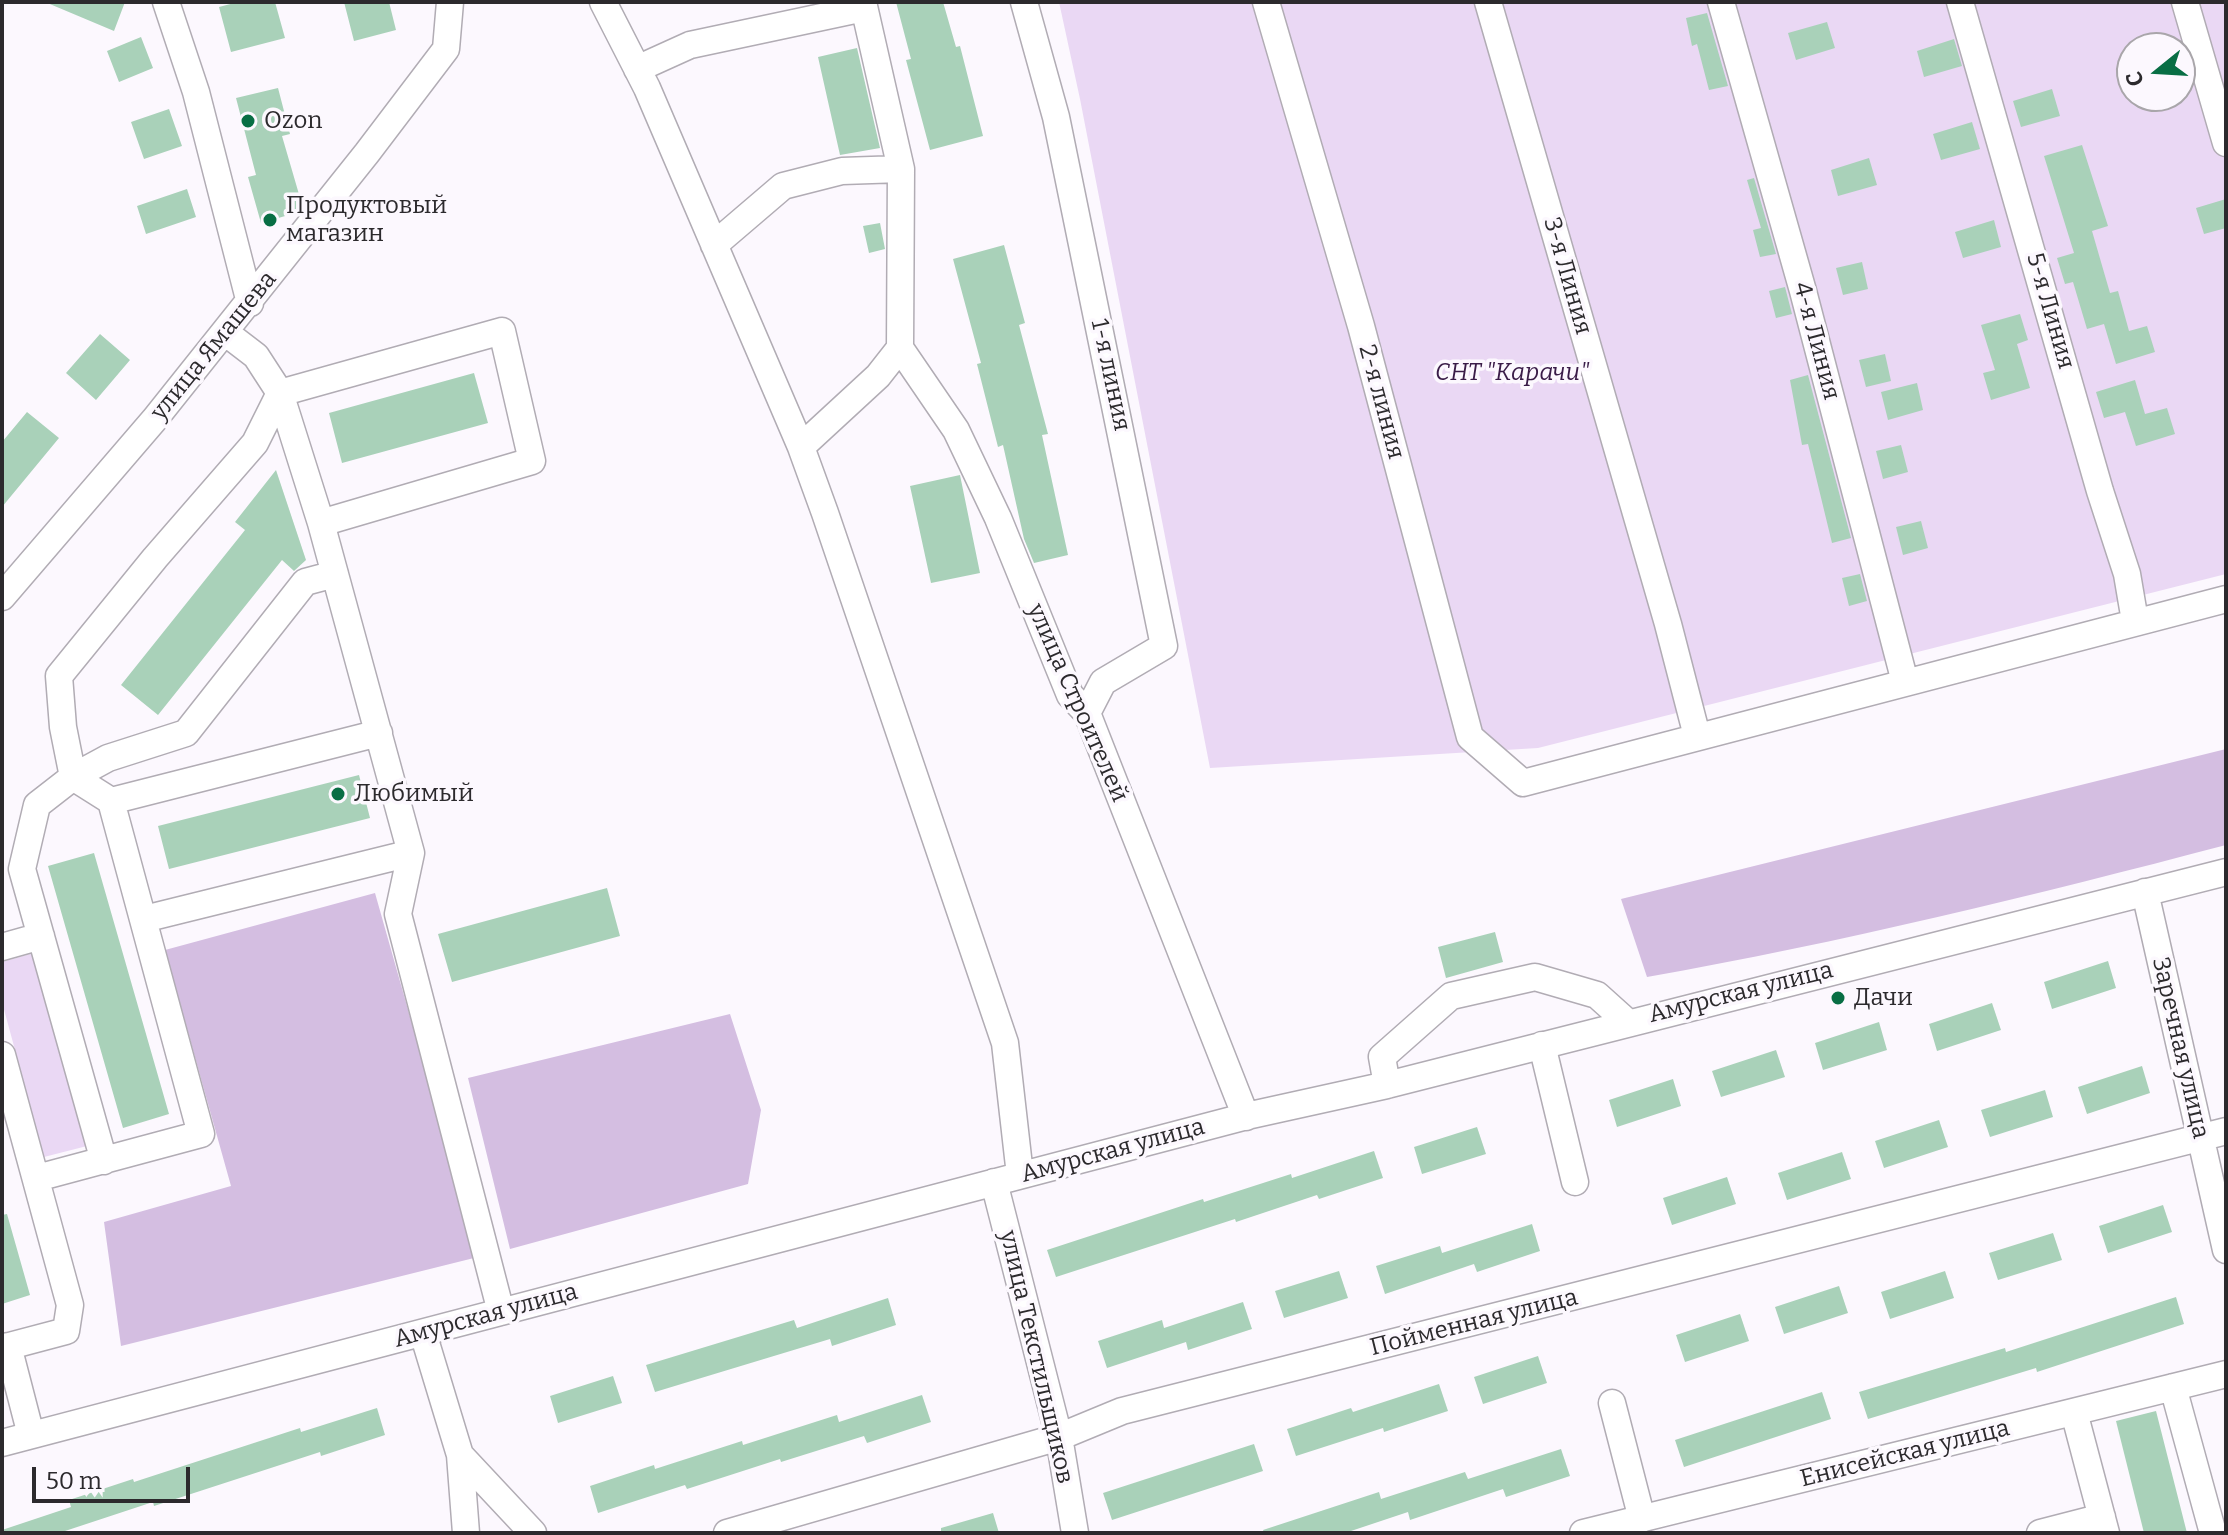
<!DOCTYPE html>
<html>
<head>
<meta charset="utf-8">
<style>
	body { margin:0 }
	#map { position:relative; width:2228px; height:1535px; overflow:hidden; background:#fcf8fe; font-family:Bitter,serif }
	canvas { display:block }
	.frame { position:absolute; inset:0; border:4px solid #2c2a2d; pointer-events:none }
	.north { position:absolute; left:2116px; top:32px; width:80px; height:80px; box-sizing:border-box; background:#fcf8fe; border:2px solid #a9a6aa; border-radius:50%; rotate:252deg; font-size:22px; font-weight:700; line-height:32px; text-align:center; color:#2c2a2d }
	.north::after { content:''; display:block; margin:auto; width:28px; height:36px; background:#086e44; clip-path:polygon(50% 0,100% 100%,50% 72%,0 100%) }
	.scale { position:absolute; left:32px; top:1467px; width:158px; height:36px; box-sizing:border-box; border:4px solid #2c2a2d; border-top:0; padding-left:10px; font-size:24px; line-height:28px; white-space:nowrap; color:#2c2a2d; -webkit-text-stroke:6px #fcf8fe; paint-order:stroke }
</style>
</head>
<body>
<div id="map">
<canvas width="2228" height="1535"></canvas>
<div class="frame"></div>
<div class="north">С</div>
<div class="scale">50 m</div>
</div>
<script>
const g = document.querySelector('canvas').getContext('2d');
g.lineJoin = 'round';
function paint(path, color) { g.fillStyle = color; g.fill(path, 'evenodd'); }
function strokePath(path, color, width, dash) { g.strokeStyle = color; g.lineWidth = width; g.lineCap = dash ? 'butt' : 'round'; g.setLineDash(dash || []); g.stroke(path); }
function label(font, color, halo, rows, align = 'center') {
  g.font = font + ' Bitter,serif'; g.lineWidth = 7; g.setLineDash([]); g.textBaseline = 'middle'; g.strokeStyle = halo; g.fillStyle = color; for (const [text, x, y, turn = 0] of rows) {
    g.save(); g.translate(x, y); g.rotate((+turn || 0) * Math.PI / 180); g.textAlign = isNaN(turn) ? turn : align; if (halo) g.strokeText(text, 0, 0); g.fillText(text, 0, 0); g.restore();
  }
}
paint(new Path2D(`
	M1059,2h1167v572l-688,174 -328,20 -130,-669zM2132,48h48v48h-48z
	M34,953l53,193 -43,11 -42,-155v-40z`), '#ead8f4');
paint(new Path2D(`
	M2226,749v96c-190,50 -386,98 -579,132l-26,-78z
	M375,893l103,364 -357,89 -17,-124 127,-36 -66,-236z
	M730,1014l31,96 -13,74 -238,65 -42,-171z`), '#d4bee1');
paint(new Path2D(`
	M45,2h80l-11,29z
	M238,2h37l10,36 -54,14 -12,-45z
	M344,2h45l7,28 -42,11z
	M896,2h47l13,45 4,-1 23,90 -53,14 -24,-90 5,-1z
	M1707,13l21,73 -19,4 -12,-46 -5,2 -6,-28z
	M1827,22l8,26 -39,12 -8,-27z
	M141,37l12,31 -34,14 -12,-31z
	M1954,39l8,27 -38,11 -7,-26z
	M857,48l23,100 -40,7 -22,-98z
	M278,88l12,46 -8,2 21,72 -4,4 -38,11 -13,-46 8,-2 -20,-77z
	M2052,89l8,27 -39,11 -8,-26z
	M169,109l13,37 -38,13 -13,-37z
	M1972,122l8,27 -39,11 -8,-26z
	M2082,145l26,81 -16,5 18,62 8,-2 11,40 18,-5 8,26 -39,12 -12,-40 -17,5 -14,-47 -8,2 -8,-26 17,-5 -30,-97z
	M1869,158l8,27 -39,11 -7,-26z
	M1754,178l22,76 -16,3 -7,-27 8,-2 -14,-48z
	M187,189l9,28 -50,17 -9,-28z
	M2226,199v29l-22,6 -8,-26z
	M1994,220l7,27 -38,11 -8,-26z
	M880,223l5,26 -16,4 -6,-27z
	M1004,245l21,78 -6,2 29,109 -6,1 26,120 -34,8 -10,-24 -21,-94 -5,2 -21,-83 4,-1 -28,-104z
	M1862,262l6,27 -25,6 -7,-27z
	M1785,287l7,27 -16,4 -7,-27z
	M2020,314l8,26 -11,4 13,44 -39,12 -8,-27 12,-3 -14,-45z
	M100,334l30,26 -34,40 -30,-27z
	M1885,354l6,27 -25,6 -7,-27z
	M474,373l14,50 -146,40 -13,-50z
	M1808,375l43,163 -19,5 -24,-99 -6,1 -12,-65z
	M2135,380l10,34 22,-6 8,26 -39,12 -11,-34 -21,6 -8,-26z
	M1917,383l6,27 -35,10 -7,-28z
	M27,412l32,26 -57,69v-65z
	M1901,445l7,27 -25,7 -7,-28z
	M276,470l30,90 -12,11 -12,-11 -124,155 -37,-30 124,-155 -10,-8z
	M960,475l20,98 -49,10 -21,-97z
	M1921,521l7,27 -25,7 -7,-28z
	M1860,574l7,27 -18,5 -7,-28z
	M359,775l11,43 -201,51 -11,-43z
	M94,853l75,261 -46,14 -75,-262z
	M607,888l13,48 -168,46 -14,-48z
	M1495,932l8,30 -57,16 -8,-31z
	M2108,961l8,27 -64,21 -8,-27z
	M1992,1003l9,27 -64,21 -8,-27z
	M1879,1022l8,28 -64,20 -8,-27z
	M1776,1050l9,27 -64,20 -9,-26z
	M2142,1066l8,27 -63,21 -9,-27z
	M1673,1079l8,27 -64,21 -8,-27z
	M2045,1090l8,27 -63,20 -9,-27z
	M1939,1120l9,27 -64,21 -9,-27z
	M1477,1127l9,27 -64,20 -8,-27z
	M1374,1151l9,27 -64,21 -2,-4 -81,27 -1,-3 -179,58 -9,-27 156,-51 1,3 87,-28 1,4z
	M1842,1152l9,27 -64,21 -9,-27z
	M1727,1177l9,27 -64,21 -9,-27z
	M2163,1205l9,27 -64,21 -9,-27z
	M7,1214l23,81 -28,9v-89z
	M1532,1224l8,27 -63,21 -3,-8 -89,30 -9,-28 64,-20 2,7z
	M2053,1233l9,27 -64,20 -9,-27z
	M1339,1271l9,27 -64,20 -9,-27z
	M1945,1271l9,27 -64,21 -9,-27z
	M1839,1286l9,27 -64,21 -9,-27z
	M2176,1297l8,27 -147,48 -1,-4 -168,51 -9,-27 146,-44 1,4z
	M888,1298l8,27 -64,21 -2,-7 -175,53 -9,-27 148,-45 3,8z
	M1243,1302l9,27 -64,21 -2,-8 -79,26 -9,-27 64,-21 2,8z
	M1740,1314l9,27 -64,21 -9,-27z
	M1538,1356l9,27 -64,21 -9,-27z
	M613,1376l9,27 -64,20 -8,-27z
	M1439,1384l9,27 -64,21 -1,-4 -87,28 -9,-27 64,-21 2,4z
	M1822,1392l9,27 -147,48 -9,-27z
	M922,1395l9,27 -64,21 -3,-7 -83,26 -1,-3 -93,30 -2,-4 -87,28 -8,-27 64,-21 1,4 87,-28 1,4 94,-30 2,7z
	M377,1408l8,27 -64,21 -1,-4 -166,54 -1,-4 -94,31h-56l-1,-3 69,-23 -2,-7 64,-21 1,3 166,-54 1,4z
	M2156,1411l31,122h-43l-28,-112z
	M1254,1444l9,27 -151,49 -9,-27z
	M1561,1449l9,27 -64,21 -3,-8 -93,31 -2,-8 -63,21h-81l-1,-3 116,-38 2,7 84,-27 3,7z
	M993,1513l6,20h-58v-5z`), '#a9d1b9');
const minor = new Path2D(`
	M166,2l30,90 54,211
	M603,2l44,86 154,359 24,66 180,530 15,132
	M1024,2l32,115 108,529 -61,36 -16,31
	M1266,2l95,324 109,411 53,46 703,-184
	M1488,2l180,622 29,112
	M1721,2l82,289 102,391
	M1960,2l140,489 27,83 8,47
	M2185,2l41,141
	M637,69l53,-24 174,-37
	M714,245l69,-59 59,-15 59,-2
	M226,333l30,23 24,37 41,130 90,330 -13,61 103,398
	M900,348l56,82 42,88 72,177 17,18 159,404
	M801,447l77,-71 22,-28 1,-179 -38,-167
	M321,523l211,-62 -30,-130 -222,62 -25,50 -100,115 -96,118 4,51 10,50 35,-19 78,-25 119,-151 30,-8
	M2,597l152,-177 213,-267 79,-104 4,-47
	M111,801l268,-68
	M2145,892l81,358
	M144,919l267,-66
	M2,947l39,-11
	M1542,1045l33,137
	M2,1055l68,250 -4,26 -64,17
	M1387,1085l-5,-28 69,-61 84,-19 62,18 30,27
	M37,1178l164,-44 -90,-333 -38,-24 -36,28 -15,64 82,292
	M994,1182l65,255 16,96
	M423,1333l37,122 6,78
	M8,1346l23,89
	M2173,1387l40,146
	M1612,1403l30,116
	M2074,1412l32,121
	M2,1443l1249,-328 136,-30 839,-213
	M460,1455l73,78
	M727,1533l332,-96 63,-26 1104,-280
	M1583,1533l643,-159
	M2040,1533l62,-16`);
strokePath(minor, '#b1acb4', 29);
strokePath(minor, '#fff', 26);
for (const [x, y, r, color] of [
	[248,121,8,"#086e44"],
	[270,220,8,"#086e44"],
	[338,794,8,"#086e44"],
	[1838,998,8,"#086e44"]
]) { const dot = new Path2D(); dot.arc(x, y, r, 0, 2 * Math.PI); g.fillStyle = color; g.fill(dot); strokePath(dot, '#fcf8fe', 3); }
label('24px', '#2c2a2d', '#fcf8fe', [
	["Ozon",264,121],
	["Продуктовый",286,206],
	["магазин",286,234],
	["Любимый",354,794],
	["Дачи",1854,998]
], 'left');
label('24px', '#2c2a2d', '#fcf8fe', [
	["3-я Линия",1567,276,74],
	["5-я Линия",2050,311,74],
	["4-я Линия",1816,341,75],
	["улица Ямашева",214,346,-51],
	["1-я линия",1110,375,78],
	["2-я линия",1381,402,75],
	["улица Строителей",1077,703,66],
	["Амурская улица",1741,993,-14],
	["Заречная улица",2180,1048,77],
	["Амурская улица",1113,1151,-15],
	["Амурская улица",486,1316,-15],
	["Пойменная улица",1474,1323,-14],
	["улица Текстильщиков",1036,1357,77],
	["Енисейская улица",1905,1454,-14]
]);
label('italic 24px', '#3a1c48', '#fcf8fe', [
	["СНТ \"Карачи\"",1512,373]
]);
</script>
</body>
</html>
